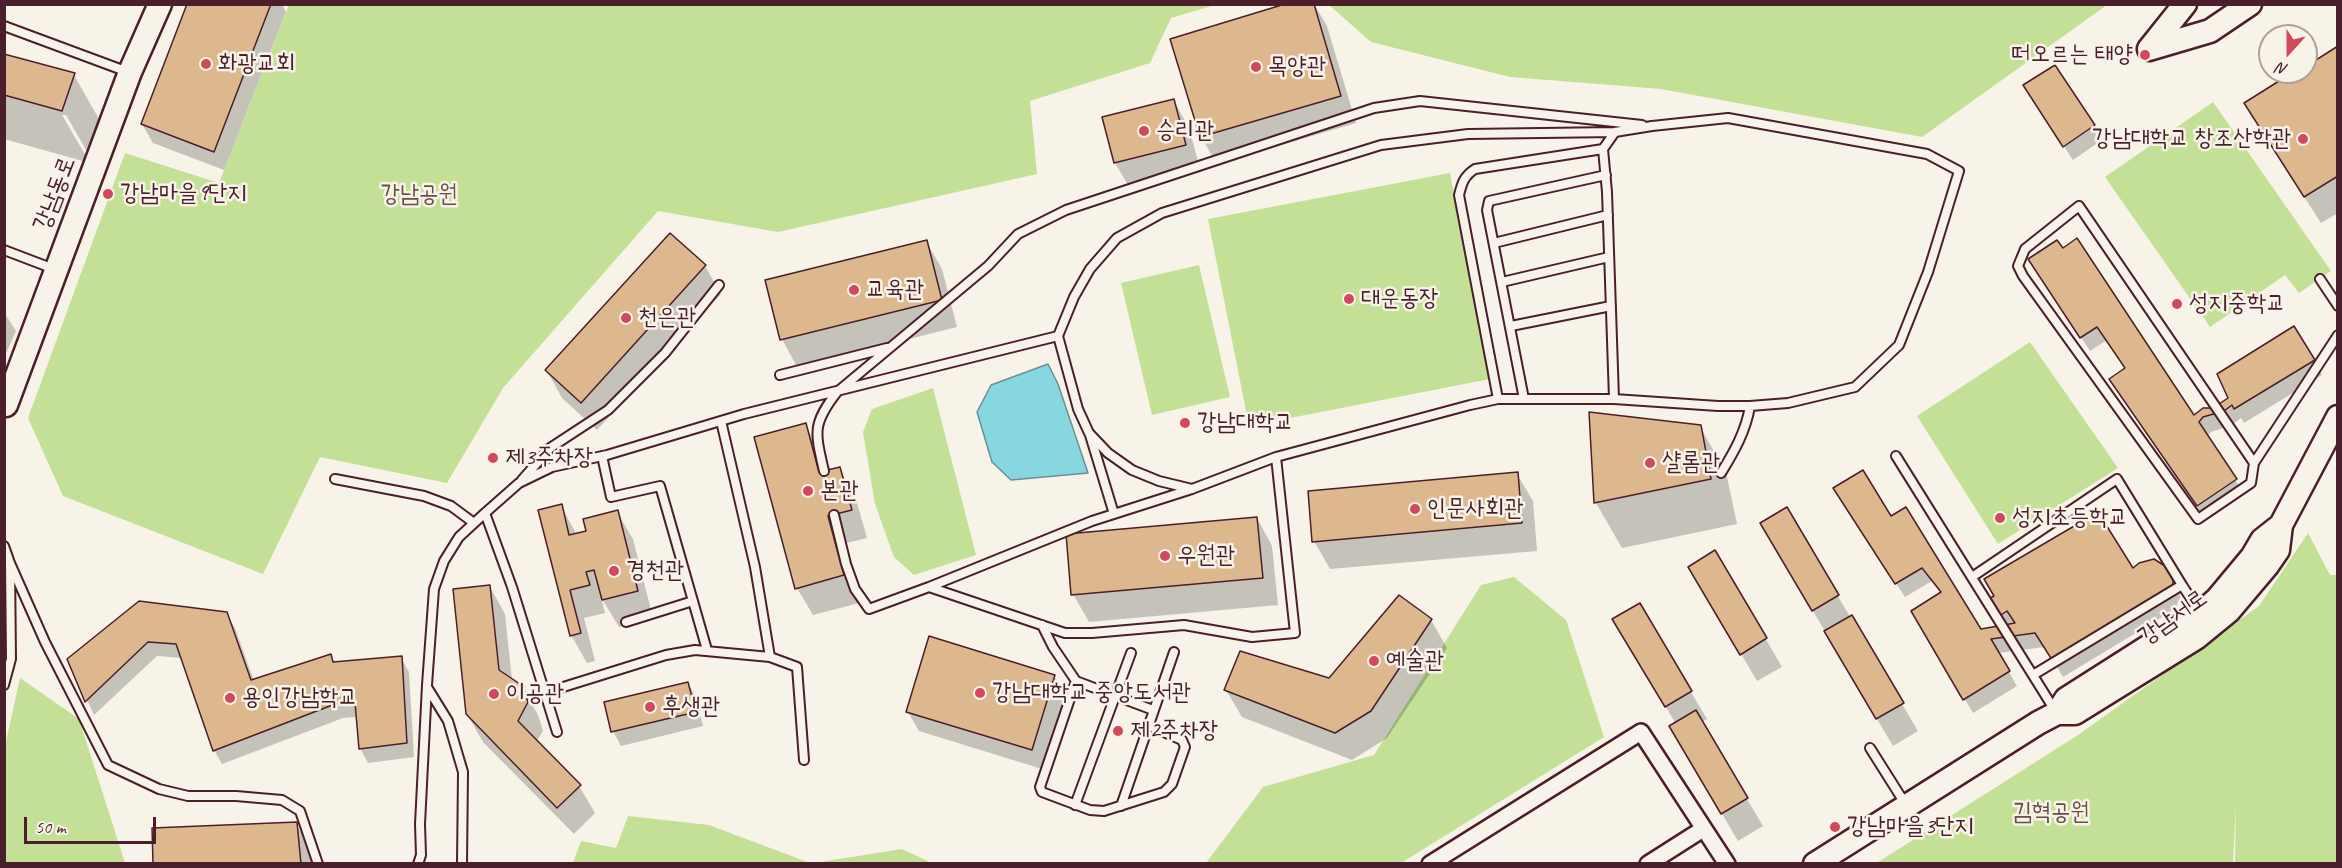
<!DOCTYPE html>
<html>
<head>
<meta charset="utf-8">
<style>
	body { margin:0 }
	#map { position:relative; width:2342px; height:868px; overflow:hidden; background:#f7f3e8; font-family:Caveat,sans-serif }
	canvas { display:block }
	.frame { position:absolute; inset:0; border:6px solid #4a1f2b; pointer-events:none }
	.north { position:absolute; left:2258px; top:24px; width:60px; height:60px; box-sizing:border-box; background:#f7f3e8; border:2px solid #b29e9c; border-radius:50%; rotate:201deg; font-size:16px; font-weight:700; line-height:24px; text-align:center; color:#4a1f2b }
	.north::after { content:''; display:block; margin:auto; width:21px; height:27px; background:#d1495b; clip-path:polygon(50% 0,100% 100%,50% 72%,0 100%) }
	.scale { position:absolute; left:24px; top:817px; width:132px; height:27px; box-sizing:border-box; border:3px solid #4a1f2b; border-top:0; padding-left:8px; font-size:18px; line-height:21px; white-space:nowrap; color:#4a1f2b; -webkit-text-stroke:4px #f7f3e8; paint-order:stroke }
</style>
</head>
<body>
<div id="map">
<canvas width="2342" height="868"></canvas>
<div class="frame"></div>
<div class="north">N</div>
<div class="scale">50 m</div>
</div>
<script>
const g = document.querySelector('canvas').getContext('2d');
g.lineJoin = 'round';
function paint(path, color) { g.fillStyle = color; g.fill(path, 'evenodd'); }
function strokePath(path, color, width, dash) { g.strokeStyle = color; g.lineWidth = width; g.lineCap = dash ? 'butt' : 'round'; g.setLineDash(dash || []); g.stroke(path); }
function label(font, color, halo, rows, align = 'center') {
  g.font = font + ' Caveat,"Poor Story",sans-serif'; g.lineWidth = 5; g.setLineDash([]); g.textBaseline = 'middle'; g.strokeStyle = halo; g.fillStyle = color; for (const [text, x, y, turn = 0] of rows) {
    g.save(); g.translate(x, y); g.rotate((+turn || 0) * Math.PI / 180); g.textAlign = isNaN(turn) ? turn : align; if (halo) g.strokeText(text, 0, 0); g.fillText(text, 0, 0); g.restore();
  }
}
paint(new Path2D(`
	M289,5v-1l926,1 -44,13 -21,45 -120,38 7,73 -259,58 -120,-21 -155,177 -56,95 -127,-26 -57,117 -200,-78 -35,-78 97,-265 94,30z
	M1329,5h778l-185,132 -261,-48 -151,-12 -139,-35z
	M2213,102l118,169 -32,22 -14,-18 -75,52 -105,-150z
	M1450,173l40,206 -241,47 -41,-207z
	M1199,265l31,132 -78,18 -31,-132z
	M2030,342l88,126 -120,76 -81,-128z
	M933,388l43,167 -62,20 -20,-18 -19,-53 -12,-72 9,-23z
	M2308,533l22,42h7v288h-102l1,-60 -3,60 -358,1 203,-129 181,-129z
	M1514,577l52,43 38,117 -203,126h-195l57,-76 111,-32 107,-170z
	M20,678l59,41 46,144h-120v-117z
	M628,816l81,9 101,38h-237l8,-22 35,7z
	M902,849l30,14h-118z`), '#c4e097');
const water = new Path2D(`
	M1048,364l10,20 30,89 -77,7 -19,-18 -15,-50 14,-27z`);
paint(water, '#86d7e0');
strokePath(water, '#6e8d98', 1.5);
paint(new Path2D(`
	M189,4h93l4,8 -62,158 -71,-27 -11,-19z
	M1290,4h24l13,22 29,97 -139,41 -16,-27 -29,-97z
	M2296,31l3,5h-11z
	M2306,47l10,15 22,-14v165l-17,10 -59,-92 17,-49 -6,-10h33z
	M4,55l70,20 30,53 -11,34 -27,-47h-4l28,48 -86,-24z
	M2033,100l61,25 8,15 -29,20z
	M1174,101l15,27 12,44 -70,18 -16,-27z
	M670,235l35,31 16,28 -124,136 -35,-32 -15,-27z
	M926,241l16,28 15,58 -160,40 -15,-28z
	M2030,260l164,157 19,-8 17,-11 64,-70 28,47 -78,48 -3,-5 -9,7 -21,7 -4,4 37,58 -38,26 -95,-140 15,-11 -19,-29 -17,11z
	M4,312l12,19 -12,27z
	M1591,414l109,13 26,45 11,52 -115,24 -26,-45z
	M805,425l16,28 5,19 13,-4 16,28 12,42 -24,6 16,59 -46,12 -16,-27z
	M1517,474l16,27 4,50 -207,18 -16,-28z
	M1843,503l48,15 90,113 28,-5 -17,-27 140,-29 35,-1 13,26v4l-6,11 -5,3 -106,64 -18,-30 -47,6 19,33 -44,27 -60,-101 28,-18 -9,-13 -27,16z
	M561,506l16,29 11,-3 29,-20 16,27 20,79 -34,9 -18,-30 4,16 -21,5 11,43 -8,2 -16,-28z
	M1786,509l132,222 -25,15 -116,-196z
	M1257,518l15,28 6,59 -189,17 -16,-28z
	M1715,552l67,115 -25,14 -67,-114z
	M490,587l15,27 7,66 10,7 16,28 5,16 -7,11 43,44 16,27 -21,21 -91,-92 -16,-28z
	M1639,605l68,114 -6,3 62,104 -25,15 -67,-114 5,-3 -62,-104z
	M226,613l9,15 19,53 76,-25 5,7 66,-5 8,14 5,85 -46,6 -8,-15 -2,-31 -15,1 -121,46 -8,-14 -32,-92 -25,-2 -63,59 -25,-55z
	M1431,620l16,28 -60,90 -35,22 -110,-43 -16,-27 103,-10z
	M1054,676l11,19 -23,74 -123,-38 -11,-19z
	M688,683l8,15 7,28 -82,20 -8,-15z
	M296,824l16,27 1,13h-158z`), '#0003');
const building = new Path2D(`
	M187,4h84l-57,148 -73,-28z
	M1285,4h29l27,92 -141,41 -30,-98z
	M2306,44l10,16 22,-14v130l-34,21 -60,-94 35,-22 -6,-9h33z
	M2270,46v22l-10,-16z
	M4,54l71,19 -13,38 -58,-16z
	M2055,65l40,60 -32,22 -40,-62z
	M1174,99l12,46 -72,18 -12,-46z
	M670,233l36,32 -125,138 -36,-33z
	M2077,238l117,177 9,-7h10l15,-10 -11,-24 77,-48 21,34 -81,49 -2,-4 -8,6 -21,6 -4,5 38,57 -40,27 -88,-127 16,-11 -28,-41 -17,11 -52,-79 29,-19 6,8z
	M927,240l15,60 -162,40 -15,-60z
	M1589,412l112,13 10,54 -117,24z
	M806,423l13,49 21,-5 12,43 -24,6 16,59 -49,14 -41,-152z
	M1863,470l28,46 15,-9 75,122 34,-6 -8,-12 -6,4 -11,-17 4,-2 -10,-17 114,-67 35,56 6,-5 15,-4 14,9 5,11v5l-3,6 -116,73 -19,-30 -44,6 19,32 -47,29 -52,-89 30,-19 -19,-24 -27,16 -62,-96z
	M1518,472l4,51 -210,19 -4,-51z
	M562,504l7,31 17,-4 -3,-12 35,-9 20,81 -36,9 -8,-30 -8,2 4,13 -20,5 11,43 -11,3 -32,-126z
	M1787,507l52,88 -27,16 -52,-88z
	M1257,517l6,61 -192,17 -5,-61z
	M1715,550l52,88 -27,17 -52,-88z
	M490,585l9,85 24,16 5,16 -10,19 63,64 -24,23 -91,-94 -13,-125z
	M1399,595l33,24 -61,92 -36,22 -111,-43 16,-39 89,27z
	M139,601l88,11 24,68 80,-26 2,8 69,-6 5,87 -48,6 -4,-46 -20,1 -122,47 -37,-107 -28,-2 -63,60 -18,-43z
	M1640,603l52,88 -27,16 -53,-88z
	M1852,615l52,88 -28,16 -52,-88z
	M929,636l126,39 -23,75 -126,-38z
	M688,682l8,30 -85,20 -7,-30z
	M1696,710l52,88 -27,16 -52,-88z
	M297,822l4,42h-148l-1,-36z`);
paint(building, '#ddb78e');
strokePath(building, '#4a1f2b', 1.5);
const lane = new Path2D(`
	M4,26l124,46
	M1494,243l114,-28
	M4,250l50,19
	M2320,279l18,27
	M1502,282l107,-25
	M1511,326l100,-20
	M780,375l107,-27
	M1498,399l-39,-204c3,-12 5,-19 16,-26l128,-20
	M1524,399l-37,-189 2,-9 117,-26
	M1614,399l-7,-207 -4,-43 12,-17
	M721,421l34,146 15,90
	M1090,435l24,79
	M602,456l9,41 49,-11 47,164
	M1896,456l158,253
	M2254,463l-175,-257 -54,43 -7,17 5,10 175,243 53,-36 3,-20 84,-128
	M824,471c-9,-39 -12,-47 13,-79l151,-126 30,-32 48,-24 308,-102 46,-7 222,24
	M1721,473c13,-21 25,-42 29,-67
	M335,479l89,17 27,10 23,17
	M522,480l28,-32 58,-38 57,-57 54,-68
	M834,515l12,49 9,25 14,20 60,-22 136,46h27l92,-8 68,12 43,-4 -19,-176
	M4,546l6,17 1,96 -7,26
	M10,563l35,79 63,123 51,24 29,7h48l46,4 18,11 18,53
	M1972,577l145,-98 65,106 -149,90
	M2182,585l17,26
	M929,587l163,-66 100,-32 84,-32 194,-52 28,-6h116l104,7h32l38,-3 67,-16 44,-42 29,-73 31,-101 -32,-17 -199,-36 -76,8 -37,6 -147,2 -87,11 -219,68 -45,25 -27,31 -16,28 -16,39 20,73 11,24 19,20 24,17 27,11 33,8
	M626,622l67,-21
	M1042,625l11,22 23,34 -36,106 2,5 48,18 14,1 60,-19 8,-8 13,-37 -3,-7 -34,-15
	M1076,681l77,29
	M427,687l21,34 15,51 -1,92
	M544,693l122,-38 29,-5 75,7 27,10 7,93
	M557,732l-45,-145 -27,-74 34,-30 33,-16 55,-12 137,-41 314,-78
	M1870,748l36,57
	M1075,805l56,-152
	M1121,806l53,-154
	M418,864l3,-9 -1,-31 7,-139 7,-96 10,-28 15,-24 26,-24`);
const street = new Path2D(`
	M1430,864l211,-132 86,132
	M1648,864l55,-35`);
const secondary = new Path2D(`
	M2149,49l61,-18 40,-27
	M2149,49l36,-45
	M6,405l124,-333 30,-68
	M2057,713l9,-14 135,-86 16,-14 35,-42 10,-17 19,-15
	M1815,864l223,-141 19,-10h18l121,-75 33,-27 38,-45 11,-16 3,-25 57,-108`);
strokePath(lane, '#4a1f2b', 12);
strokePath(street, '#4a1f2b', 20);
strokePath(secondary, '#4a1f2b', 27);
strokePath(lane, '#f7f3e8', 8);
strokePath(street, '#f7f3e8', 15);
strokePath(secondary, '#f7f3e8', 22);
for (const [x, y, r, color] of [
	[2145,55,6,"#d1495b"],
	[206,64,6,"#d1495b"],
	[1256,67,6,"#d1495b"],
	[1144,131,6,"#d1495b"],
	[2303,139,6,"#d1495b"],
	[108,194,6,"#d1495b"],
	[854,290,6,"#d1495b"],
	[1349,299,6,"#d1495b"],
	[2177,304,6,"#d1495b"],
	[626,318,6,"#d1495b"],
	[1185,423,6,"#d1495b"],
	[493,458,6,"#d1495b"],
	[1650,463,6,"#d1495b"],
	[808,491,6,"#d1495b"],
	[1415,509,6,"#d1495b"],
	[2000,518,6,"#d1495b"],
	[1165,556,6,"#d1495b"],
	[614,571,6,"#d1495b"],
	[1374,661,6,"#d1495b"],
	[980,693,6,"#d1495b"],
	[494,694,6,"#d1495b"],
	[230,698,6,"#d1495b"],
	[650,707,6,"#d1495b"],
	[1118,731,6,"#d1495b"],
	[1835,827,6,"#d1495b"]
]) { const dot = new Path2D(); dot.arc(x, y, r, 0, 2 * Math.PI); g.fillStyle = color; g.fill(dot); strokePath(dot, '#f7f3e8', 2); }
label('24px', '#4a1f2b', '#f7f3e8', [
	["떠오르는 태양",2133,55,"right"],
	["화광교회",218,64],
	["목양관",1268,67],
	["승리관",1156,131],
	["강남대학교 창조산학관",2291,139,"right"],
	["강남마을9단지",120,194],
	["교육관",866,290],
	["대운동장",1361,299],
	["성지중학교",2189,304],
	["천은관",638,318],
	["강남대학교",1197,423],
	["제3주차장",505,458],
	["샬롬관",1662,463],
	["본관",820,491],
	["인문사회관",1427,509],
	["성지초등학교",2012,518],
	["우원관",1177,556],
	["경천관",626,571],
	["예술관",1386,661],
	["강남대학교 중앙도서관",992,693],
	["이공관",506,694],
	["용인강남학교",242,698],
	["후생관",662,707],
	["제2주차장",1130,731],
	["강남마을3단지",1847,827]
], 'left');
label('24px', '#4a1f2b', '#f7f3e8', [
	["강남동로",55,194,-69],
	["강남서로",2173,618,-35]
]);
label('24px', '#684f46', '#f7f3e8', [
	["강남공원",419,195],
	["김혁공원",2051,813]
]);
</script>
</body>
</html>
